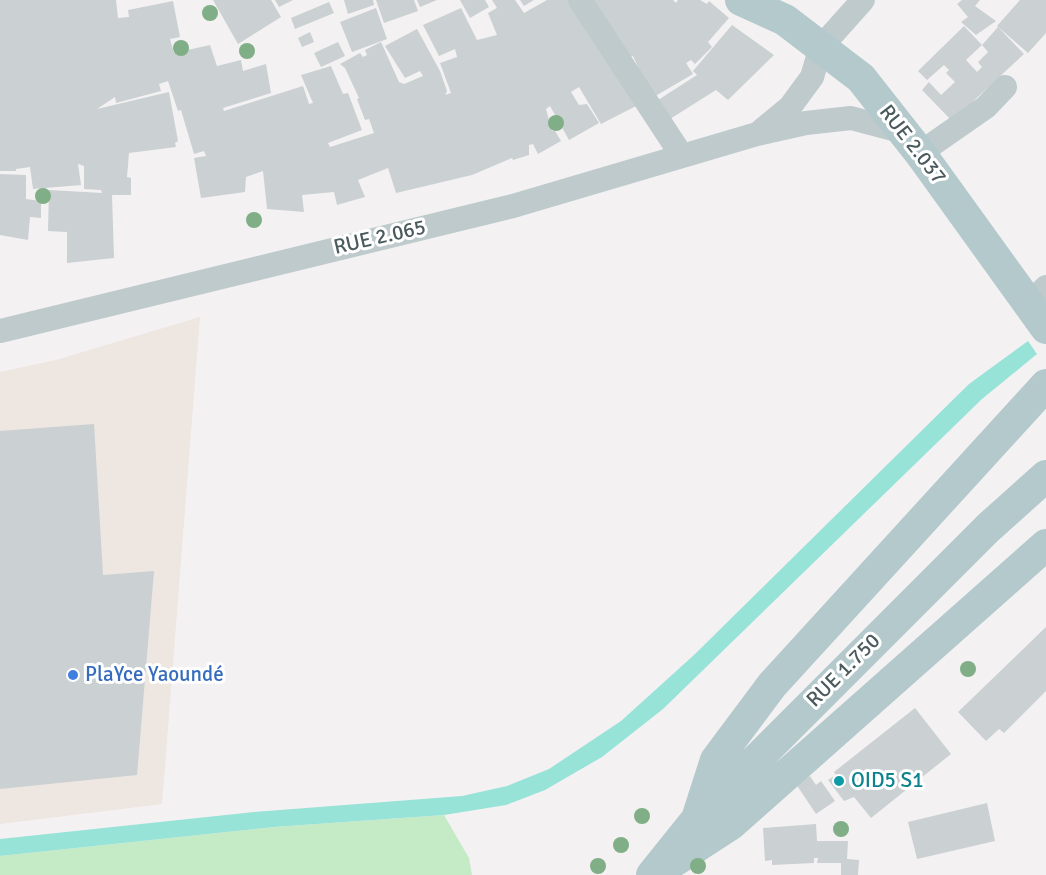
<!DOCTYPE html>
<html>
<head>
<meta charset="utf-8">
<style>
	body { margin:0 }
	canvas { display:block; background:#f3f1f2 }
</style>
</head>
<body>
<canvas width="1046" height="875"></canvas>
<script>
const g = document.querySelector('canvas').getContext('2d');
g.lineJoin = 'round';
function paint(path, color) { g.fillStyle = color; g.fill(path, 'evenodd'); }
function strokePath(path, color, width, dash) { g.strokeStyle = color; g.lineWidth = width; g.lineCap = dash ? 'butt' : 'round'; g.setLineDash(dash || []); g.stroke(path); }
function label(font, color, halo, rows, align = 'center') {
  g.font = font + ' Signika,sans-serif'; g.lineWidth = 6; g.setLineDash([]); g.textBaseline = 'middle'; g.strokeStyle = halo; g.fillStyle = color; for (const [text, x, y, turn = 0] of rows) {
    g.save(); g.translate(x, y); g.rotate((+turn || 0) * Math.PI / 180); g.textAlign = isNaN(turn) ? turn : align; if (halo) g.strokeText(text, 0, 0); g.fillText(text, 0, 0); g.restore();
  }
}
paint(new Path2D(`
	M200,317l-38,487 -162,20v-452l56,-12z`), '#ede6e1');
paint(new Path2D(`
	M444,815l25,43 3,17h-472v-19l274,-29z`), '#c5ebc6');
paint(new Path2D(`
	M1028,341l9,13 -55,45 -319,310 -61,48 -57,33 -39,15 -62,10 -170,12 -274,29v-17l254,-27 208,-16 45,-10 42,-17 72,-48 73,-66 275,-271z`), '#97e3d8');
paint(new Path2D(`
	M0,0h116l2,18 11,-1 -1,-7 45,-9 7,36 -10,2 4,14 36,-8 7,21 24,-6 2,11 23,-7 5,29 -48,15 1,3 79,-25 6,18 4,-1 -12,-28 30,-9 12,28 5,-1 14,37 -34,13 2,4 44,-14 -5,-14 -4,1 -8,-21 2,-1 -14,-30 -5,-4 20,-11 3,4 4,-2 -2,-5 16,-8 18,40 5,2 19,-8 -3,-5 -15,7 -20,-32 32,-17 23,42 7,20 -2,4 6,-2 -11,-30 17,-6 -2,-8 -16,7 -16,-31 38,-17 16,32 20,-5 -9,-22 9,-5 -5,-8h23l9,13 23,-13h23l68,105 -37,19 -22,-37 -8,5 8,13 8,-1 12,19 -30,17 -19,-34 -4,3 6,22h3l6,10 -23,13 -5,-10 -4,1v10l-16,5 -1,-2 -40,17 -76,18 -8,-25 -30,12 7,17 -28,8 -3,-13 -32,3 2,17 -37,-3 -4,-38 -17,6 -1,15 -44,6 -7,-40 12,-2 -2,-5 -10,3 -13,-44 -3,1 -10,-30 -9,3 2,7 -45,12 -1,-6 -18,12 72,-17 9,49 -3,2 1,4 -47,6 -2,24 4,1v17h-19l2,63 -47,5v-31l-19,-1 1,-41 53,3 -1,-3 -17,-1v-23l-6,-2 3,21 -48,4 -3,-22 -14,2v2h-16z
	M213,0h58l10,17 -43,27z
	M275,0h18l-14,7z
	M344,0h29l1,5 -26,9z
	M376,0h38l4,11 -34,12z
	M417,0h20l-17,7z
	M460,0h25l4,7 -19,11z
	M520,0h14l-10,6z
	M586,0h87l3,3 2,-3h22l7,4 2,-3 20,17 -21,24 4,5 -17,17 -4,-4 -5,3 7,11 -41,24 -19,-42 -9,3z
	M962,0h18l-5,6 21,15 -20,14 -15,-13 7,-5 -11,-13z
	M1020,0h26v33l-18,20 -31,-27z
	M329,2l5,11 -39,16 -4,-11z
	M376,8l11,31 -35,13 -12,-30z
	M732,25l42,30 -46,45 -12,-10 -46,29 -12,-19 39,-25 -4,-4z
	M964,26l18,19 -16,15 11,12 5,-5 -4,-5 10,-10 -6,-7 16,-18 26,27 -72,67 -30,-31 7,-8 12,13 14,-13 -9,-9 3,-3 -5,-5 -17,15 -9,-9z
	M310,32l4,10 -12,5 -4,-9z
	M338,42l7,14 -24,11 -7,-14z
	M0,174l26,1v24l15,2v17l-11,-1 -2,23 -28,-5z
	M94,424l9,151 51,-4 -17,204 -137,14v-358z
	M1046,627v64l-42,42 -5,-4 -13,12 -28,-29z
	M915,708l36,46 -80,64 -17,-21 -10,4 -16,-21 8,-5 -2,-3z
	M810,776l6,9 5,-4 14,20 -19,13 -20,-30z
	M987,803l8,38 -78,18 -9,-37z
	M816,824l1,17h31l-1,18 12,1 -1,15h-17v-12h-24l1,-5h-4v5l-42,2v-5l-7,1 -2,-33z`), '#cbd0d2');
strokePath(new Path2D(`
	M580,0l102,156
	M761,131l29,-24 22,-30 9,-30 42,-47
	M920,153l66,-46 19,-20
	M1030,303l16,-16
	M0,331l513,-125 244,-72 49,-11 45,-5 49,13`), '#becacc', 24);
strokePath(new Path2D(`
	M741,0l44,20 76,58 59,75 126,175
	M697,819l19,-59 56,-75 274,-300
	M674,861l57,-37 315,-279
	M652,875l45,-56 291,-291 58,-52`), '#b4c9cc', 32);
g.fillStyle = '#80ae86';
for (const [x, y] of [
	[210,13],
	[181,48],
	[247,51],
	[556,123],
	[43,196],
	[254,220],
	[968,669],
	[642,816],
	[841,829],
	[621,845],
	[598,866],
	[698,866]
]) { g.beginPath(); g.arc(x, y, 8, 0, 2 * Math.PI); g.fill(); }
for (const [x, y, r, color] of [
	[73,675,6,"#3f7fe0"],
	[839,781,6,"#0f9aa8"]
]) { const dot = new Path2D(); dot.arc(x, y, r, 0, 2 * Math.PI); g.fillStyle = color; g.fill(dot); strokePath(dot, '#fff', 2); }
label('21px', '#4b5a5d', '#fff', [
	["RUE 2.037",912,145,52],
	["RUE 2.065",380,238,-13],
	["RUE 1.750",844,671,-45]
]);
label('21px', '#366cbe', '#fff', [
	["PlaYce Yaoundé",85,675]
], 'left');
label('21px', '#0d838f', '#fff', [
	["OID5 S1",851,781]
], 'left');
</script>
</body>
</html>
